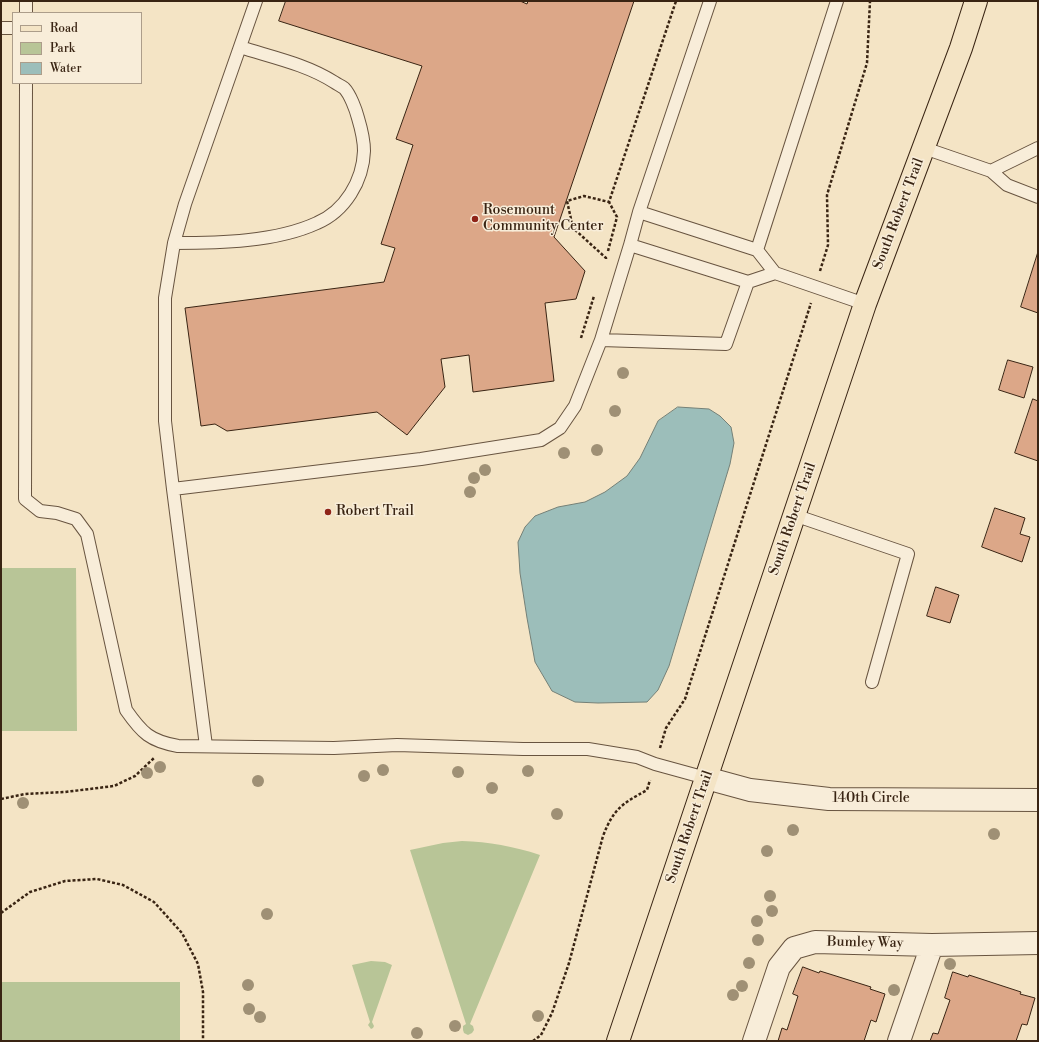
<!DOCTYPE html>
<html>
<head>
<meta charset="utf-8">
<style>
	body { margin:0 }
	#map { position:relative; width:1039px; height:1042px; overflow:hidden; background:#f4e4c5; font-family:"Libre Bodoni",serif }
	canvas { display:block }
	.frame { position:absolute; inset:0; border:2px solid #392413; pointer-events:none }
	.legend { position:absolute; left:12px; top:12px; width:130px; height:72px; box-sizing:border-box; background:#f8edd9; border:1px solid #ac9d8a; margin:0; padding:5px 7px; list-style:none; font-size:12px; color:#392413 }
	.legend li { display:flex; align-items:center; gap:8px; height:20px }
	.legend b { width:20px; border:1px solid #ac9d8a }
</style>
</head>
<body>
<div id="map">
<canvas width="1039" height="1042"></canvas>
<div class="frame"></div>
<ul class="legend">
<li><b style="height:5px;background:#f4e4c5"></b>Road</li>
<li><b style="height:11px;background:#b8c597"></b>Park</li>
<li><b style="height:11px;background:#9cbeba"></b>Water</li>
</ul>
</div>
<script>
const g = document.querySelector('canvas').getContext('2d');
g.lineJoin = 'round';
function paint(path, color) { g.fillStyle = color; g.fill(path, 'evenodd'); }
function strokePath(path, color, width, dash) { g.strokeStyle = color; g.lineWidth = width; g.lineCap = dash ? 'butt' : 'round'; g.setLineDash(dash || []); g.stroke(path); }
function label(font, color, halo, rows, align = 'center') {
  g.font = font + ' "Libre Bodoni",serif'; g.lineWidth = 3; g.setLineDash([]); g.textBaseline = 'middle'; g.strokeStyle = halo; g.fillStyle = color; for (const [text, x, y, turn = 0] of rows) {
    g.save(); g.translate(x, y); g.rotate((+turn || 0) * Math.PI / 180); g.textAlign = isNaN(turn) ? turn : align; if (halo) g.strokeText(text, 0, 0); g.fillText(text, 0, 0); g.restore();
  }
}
paint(new Path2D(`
	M1,568h75l1,163h-76z
	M462,841c27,1 51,5 78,14l-70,169 3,2 1,4 -2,3 -4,2 -4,-2 -1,-3v-4l3,-2 -56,-174 33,-7z
	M371,961l14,1 7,3 -20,57 2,4 -1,2 -2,1 -3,-4 2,-3 -18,-57z
	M1,982h179v59h-179z`), '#b8c597');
const water = new Path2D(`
	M678,407l31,2 11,7 11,11 3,16 -4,21 -61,202 -11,24 -11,12 -49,1 -23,-1 -23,-11 -17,-29 -8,-44 -7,-45 -2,-31 7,-15 10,-11 23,-9 27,-5 20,-10 22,-16 13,-18 18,-37z`);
paint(water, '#9cbeba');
strokePath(water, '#748077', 1);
const building = new Path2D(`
	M286,1h234l7,3 1,-3h106l-80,236 31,34 -9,28 -31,4 9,78 -81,11 -4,-37 -28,4 4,28 -38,48 -30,-23 -150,19 -12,-7 -14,2 -16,-118 199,-26 11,-34 -14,-4 32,-99 -17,-6 26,-73 -143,-45z
	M1038,252v61l-17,-6z
	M1008,360l25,7 -9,31 -25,-8z
	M1033,399l5,2v60l-23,-8z
	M995,508l30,10 -5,16 10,3 -8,25 -40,-15z
	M936,587l23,8 -9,28 -23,-7z
	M803,967l16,6 1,-2 51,16 -1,2 15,5 -9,28 -5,-2 -7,21h-86l4,-13 5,2 11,-34 -5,-2z
	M953,972l15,5 1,-2 52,17 -1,2 15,4 -8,27 -5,-1 -6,17h-86l3,-8 5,1 12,-34 -5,-2z`);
paint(building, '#dca788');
strokePath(building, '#392413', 1);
const service = new Path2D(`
	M26,1v12
	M1,28h12
	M26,83l-1,416 15,12 17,2 19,6 11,15 39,176c16,23 24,31 52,36l156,2 63,-3 126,4h65l49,8 18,7 51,14
	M924,148l67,23 47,-23
	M991,171l16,14 31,12
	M639,212l71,-211
	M174,243c45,0 102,-1 143,-20 28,-12 46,-42 47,-72 0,-11 -3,-23 -6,-33 -2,-8 -8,-24 -14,-30 -3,-2 -7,-4 -10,-6 -28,-18 -63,-25 -94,-35
	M757,250l80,-249
	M775,273l-27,9 -118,-37 9,-33 118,38 18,23 90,31
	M601,340l125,4 22,-62
	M173,489l248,-30 120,-19 19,-12 15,-22 26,-66 29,-95
	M794,515l114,39 -36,128
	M206,746l-33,-257 -8,-68v-123l9,-55 11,-39 71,-203`);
const minor = new Path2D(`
	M706,778l44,12 79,9 209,1
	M754,1041l25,-74 15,-19 21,-6 117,3 106,-2
	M899,1041l33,-96`);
const primary = new Path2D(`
	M618,1041l247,-737 96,-256 15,-47`);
strokePath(service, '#685440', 14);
strokePath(minor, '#685440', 24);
strokePath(primary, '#392413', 24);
strokePath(new Path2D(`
	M608,251l9,-34 -8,-15
	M606,259v-1l-33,-30 -6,-27 17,-5 25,6 67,-201
	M820,271l8,-26 -1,-50 40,-132 3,-62
	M581,338l13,-42
	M660,748l6,-20 19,-29 126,-396
	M1,799l24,-5 40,-2 49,-6 21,-10 19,-18
	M1,913l29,-21 35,-11 32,-2 26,6 31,17 28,31 16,31 5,28v49
	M533,1041l8,-6 11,-22 17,-50 34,-127c11,-28 19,-32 44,-46l3,-10`), '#392413', 2.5, [3, 2]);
strokePath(service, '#f8edd9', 12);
strokePath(minor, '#f8edd9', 22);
strokePath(primary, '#f4e4c5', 22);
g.fillStyle = '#9f9075';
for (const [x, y] of [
	[623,373],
	[615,411],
	[597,450],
	[564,453],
	[485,470],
	[474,478],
	[470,492],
	[160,767],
	[383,770],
	[528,771],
	[458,772],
	[147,773],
	[364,776],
	[258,781],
	[492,788],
	[23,803],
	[557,814],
	[793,830],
	[994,834],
	[767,851],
	[770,896],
	[772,911],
	[267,914],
	[757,921],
	[758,940],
	[749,963],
	[950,964],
	[248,985],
	[742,986],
	[894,990],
	[733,995],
	[249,1009],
	[538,1016],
	[260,1017],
	[455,1026],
	[417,1033]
]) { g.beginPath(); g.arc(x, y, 6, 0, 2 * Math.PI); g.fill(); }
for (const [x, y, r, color] of [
	[475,219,4,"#8f2418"],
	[328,512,4,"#8f2418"]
]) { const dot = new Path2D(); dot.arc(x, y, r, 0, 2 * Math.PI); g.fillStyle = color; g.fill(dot); strokePath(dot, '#f8edd9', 1.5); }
label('14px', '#392413', '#f8edd9', [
	["Rosemount",483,211],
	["Community Center",483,227],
	["Robert Trail",336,512]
], 'left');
label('14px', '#392413', '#f8edd9', [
	["South Robert Trail",899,214,-69],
	["South Robert Trail",793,519,-71],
	["140th Circle",871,799],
	["South Robert Trail",690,827,-71],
	["Bumley Way",865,943,1]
]);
</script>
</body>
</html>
